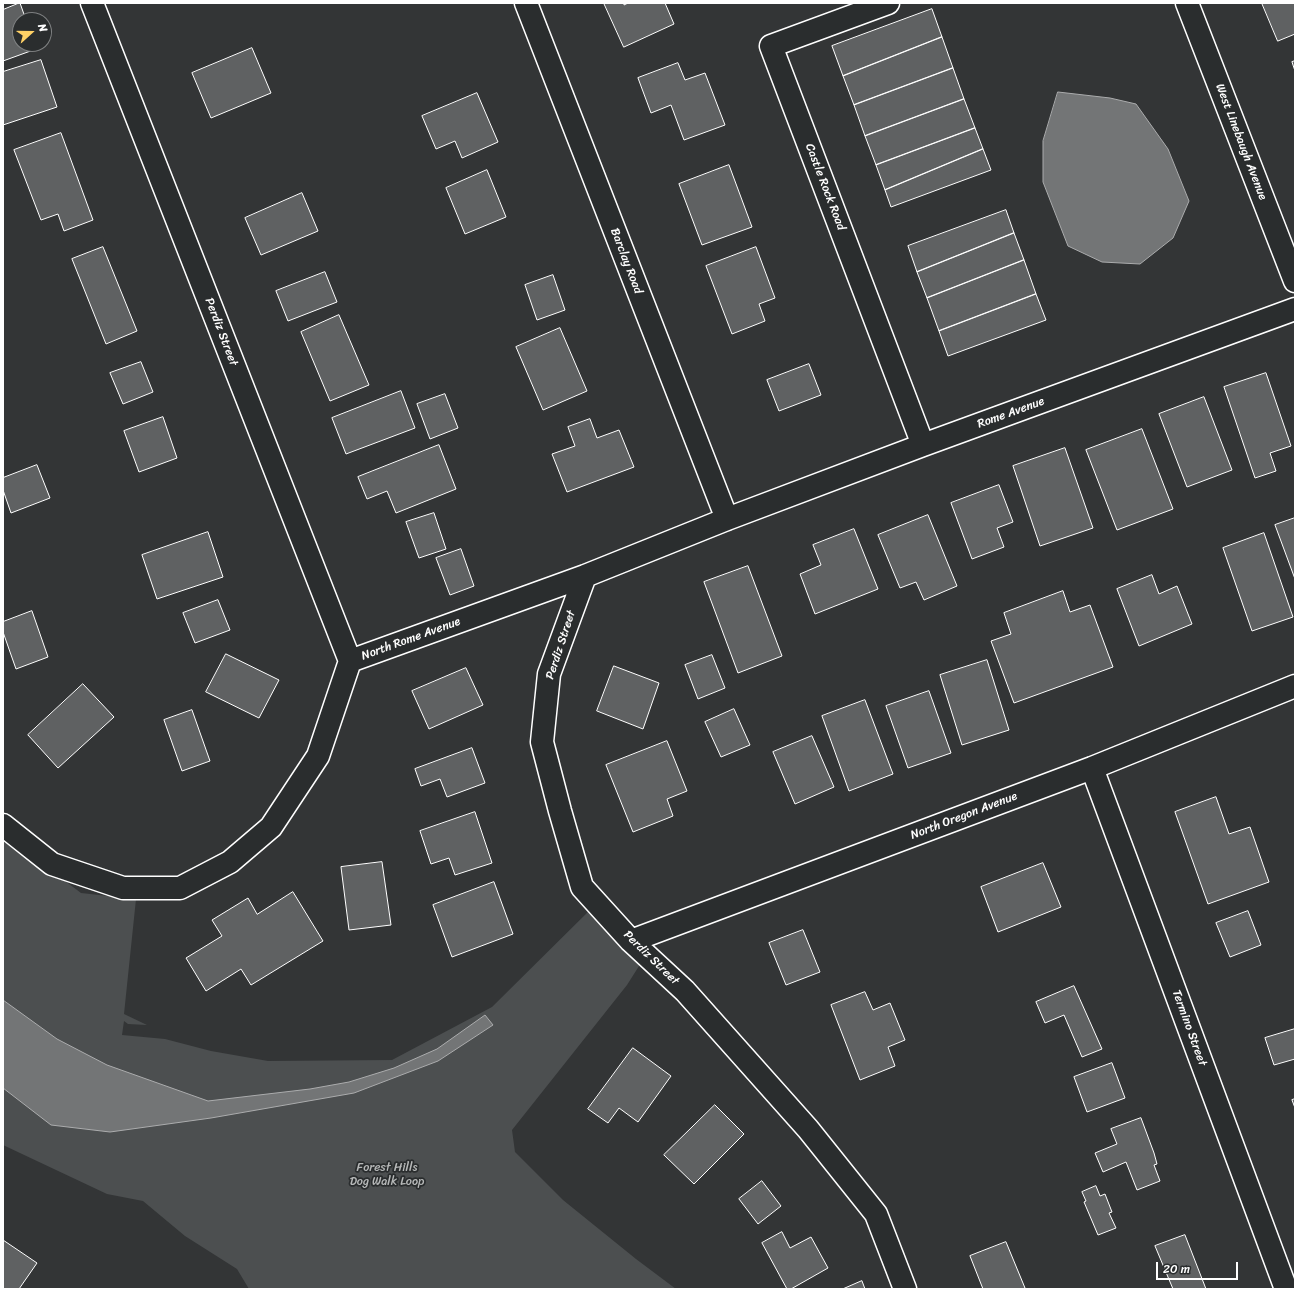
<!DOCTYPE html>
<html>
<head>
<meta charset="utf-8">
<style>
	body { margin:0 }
	#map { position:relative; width:1298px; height:1292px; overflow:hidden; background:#333536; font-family:Sriracha,sans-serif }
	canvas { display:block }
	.frame { position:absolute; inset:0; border:4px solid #fff; pointer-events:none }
	.north { position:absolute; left:12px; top:12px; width:40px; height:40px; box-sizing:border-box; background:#2a2d2e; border:1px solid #7f8182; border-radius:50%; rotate:69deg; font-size:11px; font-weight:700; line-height:16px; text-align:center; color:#fff }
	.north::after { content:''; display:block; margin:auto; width:14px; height:18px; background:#ffd166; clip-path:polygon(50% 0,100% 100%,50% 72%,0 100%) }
	.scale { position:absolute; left:1156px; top:1262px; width:82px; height:18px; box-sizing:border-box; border:2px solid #fff; border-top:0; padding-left:5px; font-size:12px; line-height:14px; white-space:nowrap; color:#fff; -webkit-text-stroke:3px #2a2d2e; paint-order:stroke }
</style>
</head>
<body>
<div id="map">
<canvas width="1298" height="1292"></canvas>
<div class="frame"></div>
<div class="north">N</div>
<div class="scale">20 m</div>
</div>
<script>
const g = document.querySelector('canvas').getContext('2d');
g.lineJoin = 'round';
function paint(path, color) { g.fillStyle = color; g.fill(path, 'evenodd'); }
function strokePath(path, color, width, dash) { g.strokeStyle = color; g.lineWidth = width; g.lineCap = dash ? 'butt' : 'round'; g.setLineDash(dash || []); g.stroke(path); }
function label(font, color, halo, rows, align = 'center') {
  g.font = font + ' Sriracha,sans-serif'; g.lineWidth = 3.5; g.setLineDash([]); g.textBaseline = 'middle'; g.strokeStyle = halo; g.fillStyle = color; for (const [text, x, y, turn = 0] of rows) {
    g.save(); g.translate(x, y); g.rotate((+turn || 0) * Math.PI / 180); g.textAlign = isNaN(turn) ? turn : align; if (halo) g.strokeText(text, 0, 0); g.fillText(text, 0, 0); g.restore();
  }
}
paint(new Path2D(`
	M3,834l78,59 55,6 -12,115 23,11 -19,-1 -4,-3 -2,14 43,4 46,12 57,10 124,-1 100,-53 105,-104 49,52 -19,30 -115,145 3,22 48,48 73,59 40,30h-427l-12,-20 -52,-33 -42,-35 -36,-7 -104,-49z`), '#4c4f50');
const water = new Path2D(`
	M1058,92l52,6 26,6 32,45 21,52 -16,37 -33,26 -38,-2 -34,-16 -25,-64v-41z
	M3,1000l54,39 50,26 101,36 102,-12 39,-7 45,-14 43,-19 48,-34 8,10 -55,36 -84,32 -143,25 -101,14 -59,-7 -48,-37z`);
paint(water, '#737576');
strokePath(water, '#abacad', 1);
const building = new Path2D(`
	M20,3l6,17h-6v24h15l1,5 -33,12v-51z
	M604,3h20v2l4,-2h37l9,21 -50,23z
	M1262,3h33v31l-17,7z
	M932,9l10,28 -99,39 -11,-30z
	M942,37l11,31 -99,37 -11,-29z
	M252,48l19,45 -60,25 -19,-45z
	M41,60l16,47 -54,18v-53z
	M1295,61v10l-3,-9z
	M678,63l7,17 20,-7 20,52 -41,15 -13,-35 -20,8 -13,-35z
	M953,68l11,31 -99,37 -11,-31z
	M477,93l21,49 -36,16 -7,-17 -19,8 -14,-33z
	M964,99l11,29 -99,37 -11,-29z
	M975,128l8,21 -98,41 -9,-25z
	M61,133l32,87 -29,11 -6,-17 -17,6 -27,-70z
	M983,149l8,21 -100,37 -6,-17z
	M729,165l23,62 -50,18 -23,-61z
	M487,170l19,47 -41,17 -19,-46z
	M302,193l16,38 -57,24 -16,-37z
	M1006,210l8,23 -97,39 -9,-26z
	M1014,233l10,27 -97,38 -10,-26z
	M103,247l34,84 -31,13 -34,-85z
	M756,247l19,51 -16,6 6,17 -33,13 -26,-68z
	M1024,260l12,34 -97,37 -12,-33z
	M325,272l12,30 -49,19 -12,-30z
	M553,275l12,35 -28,10 -12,-35z
	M1036,294l10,26 -98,36 -9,-25z
	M339,315l30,70 -39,16 -29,-69z
	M560,328l27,63 -44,19 -27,-63z
	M141,362l12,30 -30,12 -13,-31z
	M809,364l12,31 -42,16 -12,-31z
	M1266,373l25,73 -21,7 6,18 -21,7 -31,-91z
	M401,391l14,37 -69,26 -14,-36z
	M445,394l13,34 -28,11 -13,-35z
	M1204,397l28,73 -45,17 -28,-73z
	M163,417l14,41 -38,14 -15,-41z
	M590,419l7,19 22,-8 15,37 -67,25 -15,-38 23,-8 -7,-19z
	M1142,429l31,80 -56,21 -31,-80z
	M439,445l17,44 -60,24 -9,-22 -20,8 -9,-22z
	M1065,448l28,80 -53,18 -27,-80z
	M37,465l13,33 -39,15 -8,-23v-12z
	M999,485l14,37 -16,6 7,19 -32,12 -21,-56z
	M434,513l12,36 -27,9 -13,-36z
	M928,515l29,71 -33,14 -8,-18 -16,6 -22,-53z
	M1295,518v61l-20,-54z
	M854,529l24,60 -63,25 -15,-40 21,-9 -8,-20z
	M208,532l15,45 -66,22 -15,-44z
	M1264,533l29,84 -41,14 -29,-83z
	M461,549l13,37 -24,9 -14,-37z
	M748,566l34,90 -44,17 -34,-91z
	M1152,575l7,19 18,-8 15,38 -53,22 -22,-57z
	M1063,591l7,21 20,-7 23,62 -99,36 -23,-62 20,-7 -7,-21z
	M218,600l12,30 -35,13 -12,-30z
	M32,611l16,46 -32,12 -13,-37v-10z
	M226,654l53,26 -20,38 -53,-26z
	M712,655l13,33 -27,11 -13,-34z
	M987,660l22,70 -47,15 -22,-70z
	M614,666l45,17 -16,46 -46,-18z
	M466,668l17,37 -54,24 -17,-38z
	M83,684l31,33 -56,51 -30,-33z
	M929,691l22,62 -43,15 -22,-62z
	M865,700l28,74 -44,17 -27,-75z
	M734,709l16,36 -29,12 -16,-35z
	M192,710l18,51 -28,10 -18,-51z
	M812,736l22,51 -39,17 -22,-52z
	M667,741l20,50 -20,8 6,17 -40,16 -27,-67z
	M472,748l13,35 -38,14 -7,-18 -19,7 -6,-17z
	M1216,797l13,37 21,-7 19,55 -61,22 -33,-92z
	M475,812l17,51 -37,12 -6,-17 -18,6 -11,-33z
	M382,862l9,63 -42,5 -8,-63z
	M1043,863l18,44 -63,25 -17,-45z
	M494,882l19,52 -61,23 -19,-52z
	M293,892l30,49 -72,44 -10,-16 -35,22 -20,-33 36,-22 -10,-16 36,-22 9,16z
	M1248,911l13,34 -31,12 -14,-34z
	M803,930l17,42 -34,13 -17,-42z
	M1074,986l28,63 -20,8 -18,-42 -19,8 -9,-21z
	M865,992l8,18 17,-7 15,37 -17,7 7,19 -35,14 -29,-75z
	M1295,1029v30l-21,6 -9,-27z
	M633,1048l38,28 -33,46 -19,-14 -11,15 -20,-14z
	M1112,1063l13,35 -38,14 -13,-35z
	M1295,1099v9l-3,-8z
	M715,1105l29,29 -50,50 -30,-29z
	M1141,1118l13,35 3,11 -3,1 6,16 -23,9 -11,-28 -23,10 -8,-19 22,-9 -6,-15z
	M762,1181l19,25 -23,18 -19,-25z
	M1096,1186l4,10 5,-2 7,18 -3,1 7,15 -18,7 -14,-33 2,-1 -4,-9z
	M782,1232l8,16 21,-11 17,31 -37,21h-4l-25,-46z
	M1185,1235l21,54h-33l-18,-43z
	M3,1240l34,23 -18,26h-16z
	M1006,1242l19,46 -3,1h-39l-13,-33z
	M862,1281l3,8h-22z`);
paint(building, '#5f6162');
strokePath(building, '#fff', 1);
const minor = new Path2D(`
	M92,3l258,658
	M526,3l201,516
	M888,3l-117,43 152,399
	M585,576l-36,98 -7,68 18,69 22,76 49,54 54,50 123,138 68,85 29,75
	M1092,768l194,521
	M3,825l49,39 71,24h57l50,-26 41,-35 47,-71 32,-95 235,-85 142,-57 196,-74 372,-136
	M631,941l461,-173 203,-82`);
const tertiary = new Path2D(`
	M1187,3l108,278`);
strokePath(minor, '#fff', 25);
strokePath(tertiary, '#fff', 25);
strokePath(minor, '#2a2d2e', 22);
strokePath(tertiary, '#2a2d2e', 22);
label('12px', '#fff', '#2a2d2e', [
	["West Linebaugh Avenue",1241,142,69],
	["Castle Rock Road",825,187,69],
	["Barclay Road",626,261,69],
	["Perdiz Street",221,332,69],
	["Rome Avenue",1011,413,-20],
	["North Rome Avenue",411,639,-20],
	["Perdiz Street",561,645,-72],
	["North Oregon Avenue",964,816,-21],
	["Perdiz Street",651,958,44],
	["Termino Street",1189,1028,70]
]);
label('12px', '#b7b9b9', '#2a2d2e', [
	["Forest Hills",387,1168],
	["Dog Walk Loop",387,1182]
]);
</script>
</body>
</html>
